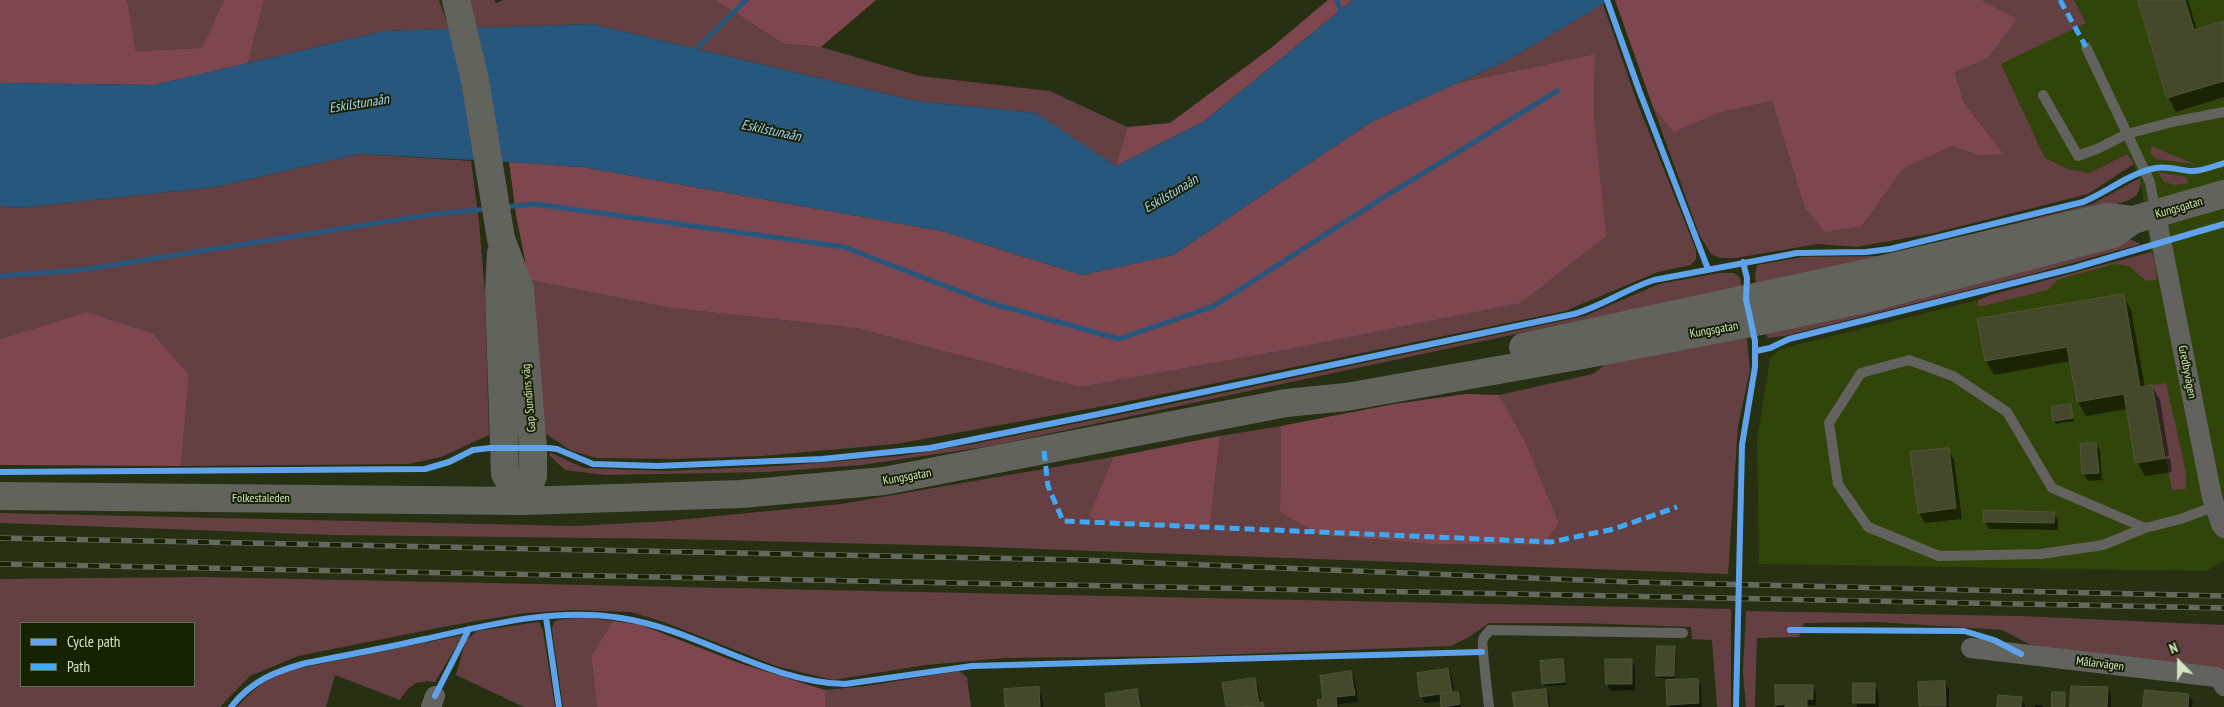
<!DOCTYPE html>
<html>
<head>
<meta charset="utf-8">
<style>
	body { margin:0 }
	#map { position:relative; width:2224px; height:707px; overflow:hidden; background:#273013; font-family:"PT Sans Narrow",sans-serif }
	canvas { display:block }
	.legend { position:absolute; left:20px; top:622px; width:175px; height:65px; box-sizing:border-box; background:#172205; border:1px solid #637050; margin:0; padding:6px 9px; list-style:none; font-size:15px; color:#d5e4c1 }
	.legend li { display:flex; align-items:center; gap:10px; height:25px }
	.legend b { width:25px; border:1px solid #637050 }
	.north { position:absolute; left:2154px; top:637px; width:50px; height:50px; -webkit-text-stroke:4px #172205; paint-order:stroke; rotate:338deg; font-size:14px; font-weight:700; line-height:20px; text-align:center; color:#d5e4c1 }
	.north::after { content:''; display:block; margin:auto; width:18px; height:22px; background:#d5e4c1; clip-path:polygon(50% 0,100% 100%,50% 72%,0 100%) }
</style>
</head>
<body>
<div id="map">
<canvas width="2224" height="707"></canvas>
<ul class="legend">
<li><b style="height:6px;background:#60a3ed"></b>Cycle path</li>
<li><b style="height:6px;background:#3fa9f5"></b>Path</li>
</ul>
<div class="north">N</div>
</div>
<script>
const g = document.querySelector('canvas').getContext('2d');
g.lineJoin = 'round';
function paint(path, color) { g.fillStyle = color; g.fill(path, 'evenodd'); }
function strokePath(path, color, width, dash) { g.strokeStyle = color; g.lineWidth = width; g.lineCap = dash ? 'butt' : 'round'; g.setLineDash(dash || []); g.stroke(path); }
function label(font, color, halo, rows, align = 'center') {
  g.font = font + ' "PT Sans Narrow",sans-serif'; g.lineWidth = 4; g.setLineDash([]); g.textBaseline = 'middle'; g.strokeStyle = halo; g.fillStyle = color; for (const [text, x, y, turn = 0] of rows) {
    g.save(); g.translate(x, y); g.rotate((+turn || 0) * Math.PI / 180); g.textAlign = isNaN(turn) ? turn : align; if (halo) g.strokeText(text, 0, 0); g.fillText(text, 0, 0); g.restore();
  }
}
paint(new Path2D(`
	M2074,0h150v561l-18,10 -447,-7 -2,-124 13,-82 10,-9 198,-49 173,-48 -11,-74 -13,-24 -38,19 -21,-4 -23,-11 -44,-94 84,-41z`), '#314409');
paint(new Path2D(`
	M127,0h97l-22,48 -66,3z
	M264,0h175l10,29 -65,2 -136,32z
	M468,0h26l2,3 8,-3h211l69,44 37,3 99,29 130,15 77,36 -11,39 -81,-53 -119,-12 -324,-77 -115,4z
	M1982,0h92l12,23 -85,41 44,94 23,11 21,4 38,-19 7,10 -46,30 -154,39 -77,14 -40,-3 -81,14h-16l-9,-4 -12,-20 -46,-127 21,24 44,-18 54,-12 32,105 58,20 42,-58 48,-22 28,10 24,-2 -40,-51 -9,-30 33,-15 28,-39z
	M1603,4l34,98 59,148v9l-5,6 -33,7 -93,39 -450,93 -219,40 -134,12 -88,3 -78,-1 -26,-8 -24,-16 -17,-154 142,28 185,20 223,59 515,-267 1,-66 -138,29 47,-21z
	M2152,146l42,18 -38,-5 -6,-6z
	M359,154l112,7 8,60 6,74 4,140 -48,22 -32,7 -228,2 8,-91 -103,-63 -86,27v-133l19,2 196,-21z
	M2158,172l28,5 3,6 -14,2 -11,-3z
	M2140,178c4,23 -18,24 -36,29l-348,83 -1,-14 2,-11 46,-8 81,-1 208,-52z
	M2129,239l12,5 -116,32 -241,60 -16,2 -3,-5z
	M2151,252l4,9 2,19 -11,1 -17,-15 -15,-2 -57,16 -9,10 -70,17v-7l13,-5z
	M1719,273h15l6,5 2,11 -132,25 -619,132 -129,19 -94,7 -163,3 -40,-5 -16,-15 2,-2 33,15 80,3 116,-5 120,-10 73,-12 170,-34 442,-94 74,-32z
	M1746,332l4,38 -12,56 -10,148 -771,-28 -280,-7 -344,-4 -333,-12v-10l575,13 92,-5 174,-17 272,-47 -23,60 120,10 10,-91 61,-10 -1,86 39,23 112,9 113,1 15,-22 -33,-80 -27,-48 94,-21 25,-19z
	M2166,383l20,89v17l-14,1 -20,-105z
	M203,577l1528,32v98h-14l-5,-67 -20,-1 -1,-12 -111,-4h-91l-20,14 -18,9 -262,10 -184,2 -79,7 -93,15 -57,-14 -112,-44 -33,-10 -58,-2 -48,3 -72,12 -155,31 -48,20 -30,31h-220v-128zM21,623h173v63h-173z
	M1746,611l273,5 205,9v48l-193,-28 -29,-15 -124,-8 -74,1 -5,14 -42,1 -2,69h-9l-3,-35z
	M583,617l30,4 -22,35 6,51h-34l-11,-78 2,-7 5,-2z
	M539,622l4,9 12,76h-31l-68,-32 10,-35 11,-9z
	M463,635l-28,47c-19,-2 -25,2 -35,18l-65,-25 -9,32h-89c17,-19 30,-28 54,-37z
	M959,671l8,6 4,30h-146v-17l41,-4z`), '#644043');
paint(new Path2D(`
	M0,0h127l9,51 66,-3 22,-48h40l-16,63 -94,22 -154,-2z
	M715,0h161l-55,47 -37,-3z
	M1328,0h25l-150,122 -87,44 11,-39 43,-4 101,-75z
	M1615,0h367l35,19 -29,39 -33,15 9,30 40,51 -24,2 -28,-10 -48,22 -42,58 -37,6 -21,-26 -32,-105 -54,12 -44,19 -21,-25z
	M1595,54l-1,66 12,116 -86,67 -231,46 -210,38 -223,-59 -185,-20 -142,-28 -13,-65 -7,-53 73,5 360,64 140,44 91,-20 198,-133 86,-39z
	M86,312l67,22 36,41 -8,91 -181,-1v-126z
	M1466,394l33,1 27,48 33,80 -15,22 -113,-1 -112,-9 -39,-23 1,-86 113,-22z
	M1220,436l-10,91h-69l-52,-10 24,-60z
	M613,621l28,4 98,38 86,27v17h-228l-6,-51z`), '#7e4750');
paint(new Path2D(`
	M1353,0h257l-106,62 -133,60 -198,133 -91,20 -140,-44 -360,-64 -73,-5 -150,-8 -144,33 -196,21 -19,-2v-123l154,2 230,-54 208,-7 324,77 120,12 80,53 87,-44z`), '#27577c');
paint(new Path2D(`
	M2139,0h49l9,30 27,-8v75l-48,15 -8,-15z
	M2123,295l8,15 14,78 7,-2 8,14 9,56 -29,5v2l30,-5 2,14 -27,4 -8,-14 -10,-53 -41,7 -8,-14 -7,-41 -77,14 -8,-14z
	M2070,405l4,16 -18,3 -2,-3z
	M2096,444l4,7 2,29 -14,1 -5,-7 -2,-29z
	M1948,449l6,11 8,59 -37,4 -6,-10z
	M2054,513l4,7v10l-69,-1 -4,-7z
	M1674,648l2,3 -1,28 -16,-1 -1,-3z
	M1563,660l3,25 -21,1 -2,-3z
	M1631,660l4,7v23l-24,1 -4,-7z
	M1448,670l4,7 2,16h3l2,3 2,11h-18l-1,-6 -17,2 -4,-7z
	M1351,673l4,7 3,22 -19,2v3h-20z
	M1254,679l4,7 3,18 4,3h-37l-5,-23z
	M1697,680l4,7 1,20h-32l-2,-3z
	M1944,682l5,7v18h-28l-1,-24z
	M1874,685l4,7 1,15h-22l-2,-4z
	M1812,686l4,7v12l-38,2 -1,-3z
	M2107,688l4,7v12h-39z
	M1038,689l4,7 1,11h-37z
	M1545,690l4,7 1,10h-34z
	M1137,691l4,7 1,9 -2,-10h-3l1,10h-30z
	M2064,694l2,13h-13z
	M2189,695l4,7 -1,5h-48z
	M2021,698l4,9h-27z
	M2035,705h7l1,2h-8z`), '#0007');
strokePath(new Path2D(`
	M1337,0l5,16
	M693,52l53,-52
	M504,207l31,-3 309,43 143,55 132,37 95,-33 159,-102 184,-113
	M0,276l81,-6 353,-56 54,-5`), '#27577c', 5);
const building = new Path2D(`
	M2138,0h47l9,30 30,-9v60l-57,17z
	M2124,294l16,93 12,-2 13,73 -30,5 -11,-69 -47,8 -10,-55 -82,14 -8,-42z
	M2071,404l2,14 -20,3 -2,-14z
	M2096,443l3,30 -17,1 -2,-30z
	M1949,448l7,60 -38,5 -8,-61z
	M1984,510l71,2 -1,11 -70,-1z
	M1657,646h18l-1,30h-18z
	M1563,659l2,23 -23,2 -2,-23z
	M1605,659h27v25h-26z
	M1448,669l4,23 -32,5 -3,-24z
	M1351,671l4,24 -19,2 1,10h-19l-1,-7 6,-1 -3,-23z
	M1255,678l4,25 4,-1 1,5 -38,-1 -4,-23z
	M1698,679l1,24 -32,2 -1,-25z
	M1945,681l1,25h-27l-1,-24z
	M1853,683h22v20h-22z
	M1775,685h38v14h-6v8h-22v-3l-9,1z
	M2071,686l37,1 -1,20h-37z
	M1039,687l1,20h-35l-1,-18z
	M1137,689l3,18h-34l-1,-13z
	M1546,689l2,18h-34l-2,-14z
	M2145,690l44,4 -1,13h-45z
	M1452,692h6l2,12 -19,3 -1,-13z
	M2052,692h13v15h-13z
	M1998,695l24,2 -1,10h-24z`);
paint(building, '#44492c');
strokePath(building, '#525639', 1);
strokePath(new Path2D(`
	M2086,47l64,135 6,32
	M2043,95l35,61 19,-7 30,-15 45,-12 52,-10
	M2145,528l-93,-40 -45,-76 -54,-36 -44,-16 -48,13 -32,50 9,61 30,43 71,29 102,-2 62,-9 42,-17 36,-9 34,-13
	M1489,707c-1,-10 -8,-64 -6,-68 1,-3 5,-6 7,-9l193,3`), '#62635e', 10);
strokePath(new Path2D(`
	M2156,215l56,282 9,27 3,4
	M1971,648l245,29 6,4 2,5
	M431,707l4,-11`), '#62635e', 20);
strokePath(new Path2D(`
	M456,0l19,80 26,159 19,50 13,159v28l-10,25
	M501,253l-2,39 6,182 18,27
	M1523,347l335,-72 249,-58 18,2
	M0,496l523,5 218,-7 143,-13 402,-78 60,-6 237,-42 168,-32 114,-24 248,-65 20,-14 91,-26`), '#62635c', 28);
const rail = new Path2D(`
	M0,538l1081,22 550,22 593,14
	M0,564l2224,44`);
strokePath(rail, '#67695e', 5.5);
strokePath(rail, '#172205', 4, [11]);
strokePath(new Path2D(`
	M2060,0l26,47
	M1044,451l4,35 15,35 488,21 63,-13 63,-22`), '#3fa9f5', 5, [10, 5]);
strokePath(new Path2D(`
	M1607,0l32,90 69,179
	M1756,351l14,-3 19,-9 285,-71 150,-44
	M0,472l425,-3 24,-7 24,-12 17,-2h58l9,1 36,15 65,2 164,-7 108,-11 164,-33 480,-101c28,-8 52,-25 80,-34l143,-27 69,-1 24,-3 193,-47c25,-10 46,-29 73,-34 12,-2 23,2 34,3 11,1 24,-5 34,-8
	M546,617l13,90
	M1790,630l174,1 30,9 27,14
	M435,696l34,-67
	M231,707c20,-26 45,-36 75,-44 40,-8 80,-15 119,-24 63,-14 131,-32 196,-21 78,12 145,64 224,66l127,-18 510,-14
	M1736,707l6,-262 13,-78v-26l-9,-42 1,-21 -4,-16`), '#60a3ed', 6);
label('12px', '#d5e4c1', '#172205', [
	["Kungsgatan",2179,208,-16],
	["Kungsgatan",1714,330,-10],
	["Gredbyvägen",2187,372,79],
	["Gap Sundins väg",529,398,-95],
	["Kungsgatan",907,477,-10],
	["Folkestaleden",261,499],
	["Målarvägen",2100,664,7]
]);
label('italic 14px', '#a6d1f9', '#172205', [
	["Eskilstunaån",359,104,-9],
	["Eskilstunaån",771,131,12],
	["Eskilstunaån",1171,194,-31]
]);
</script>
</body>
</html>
